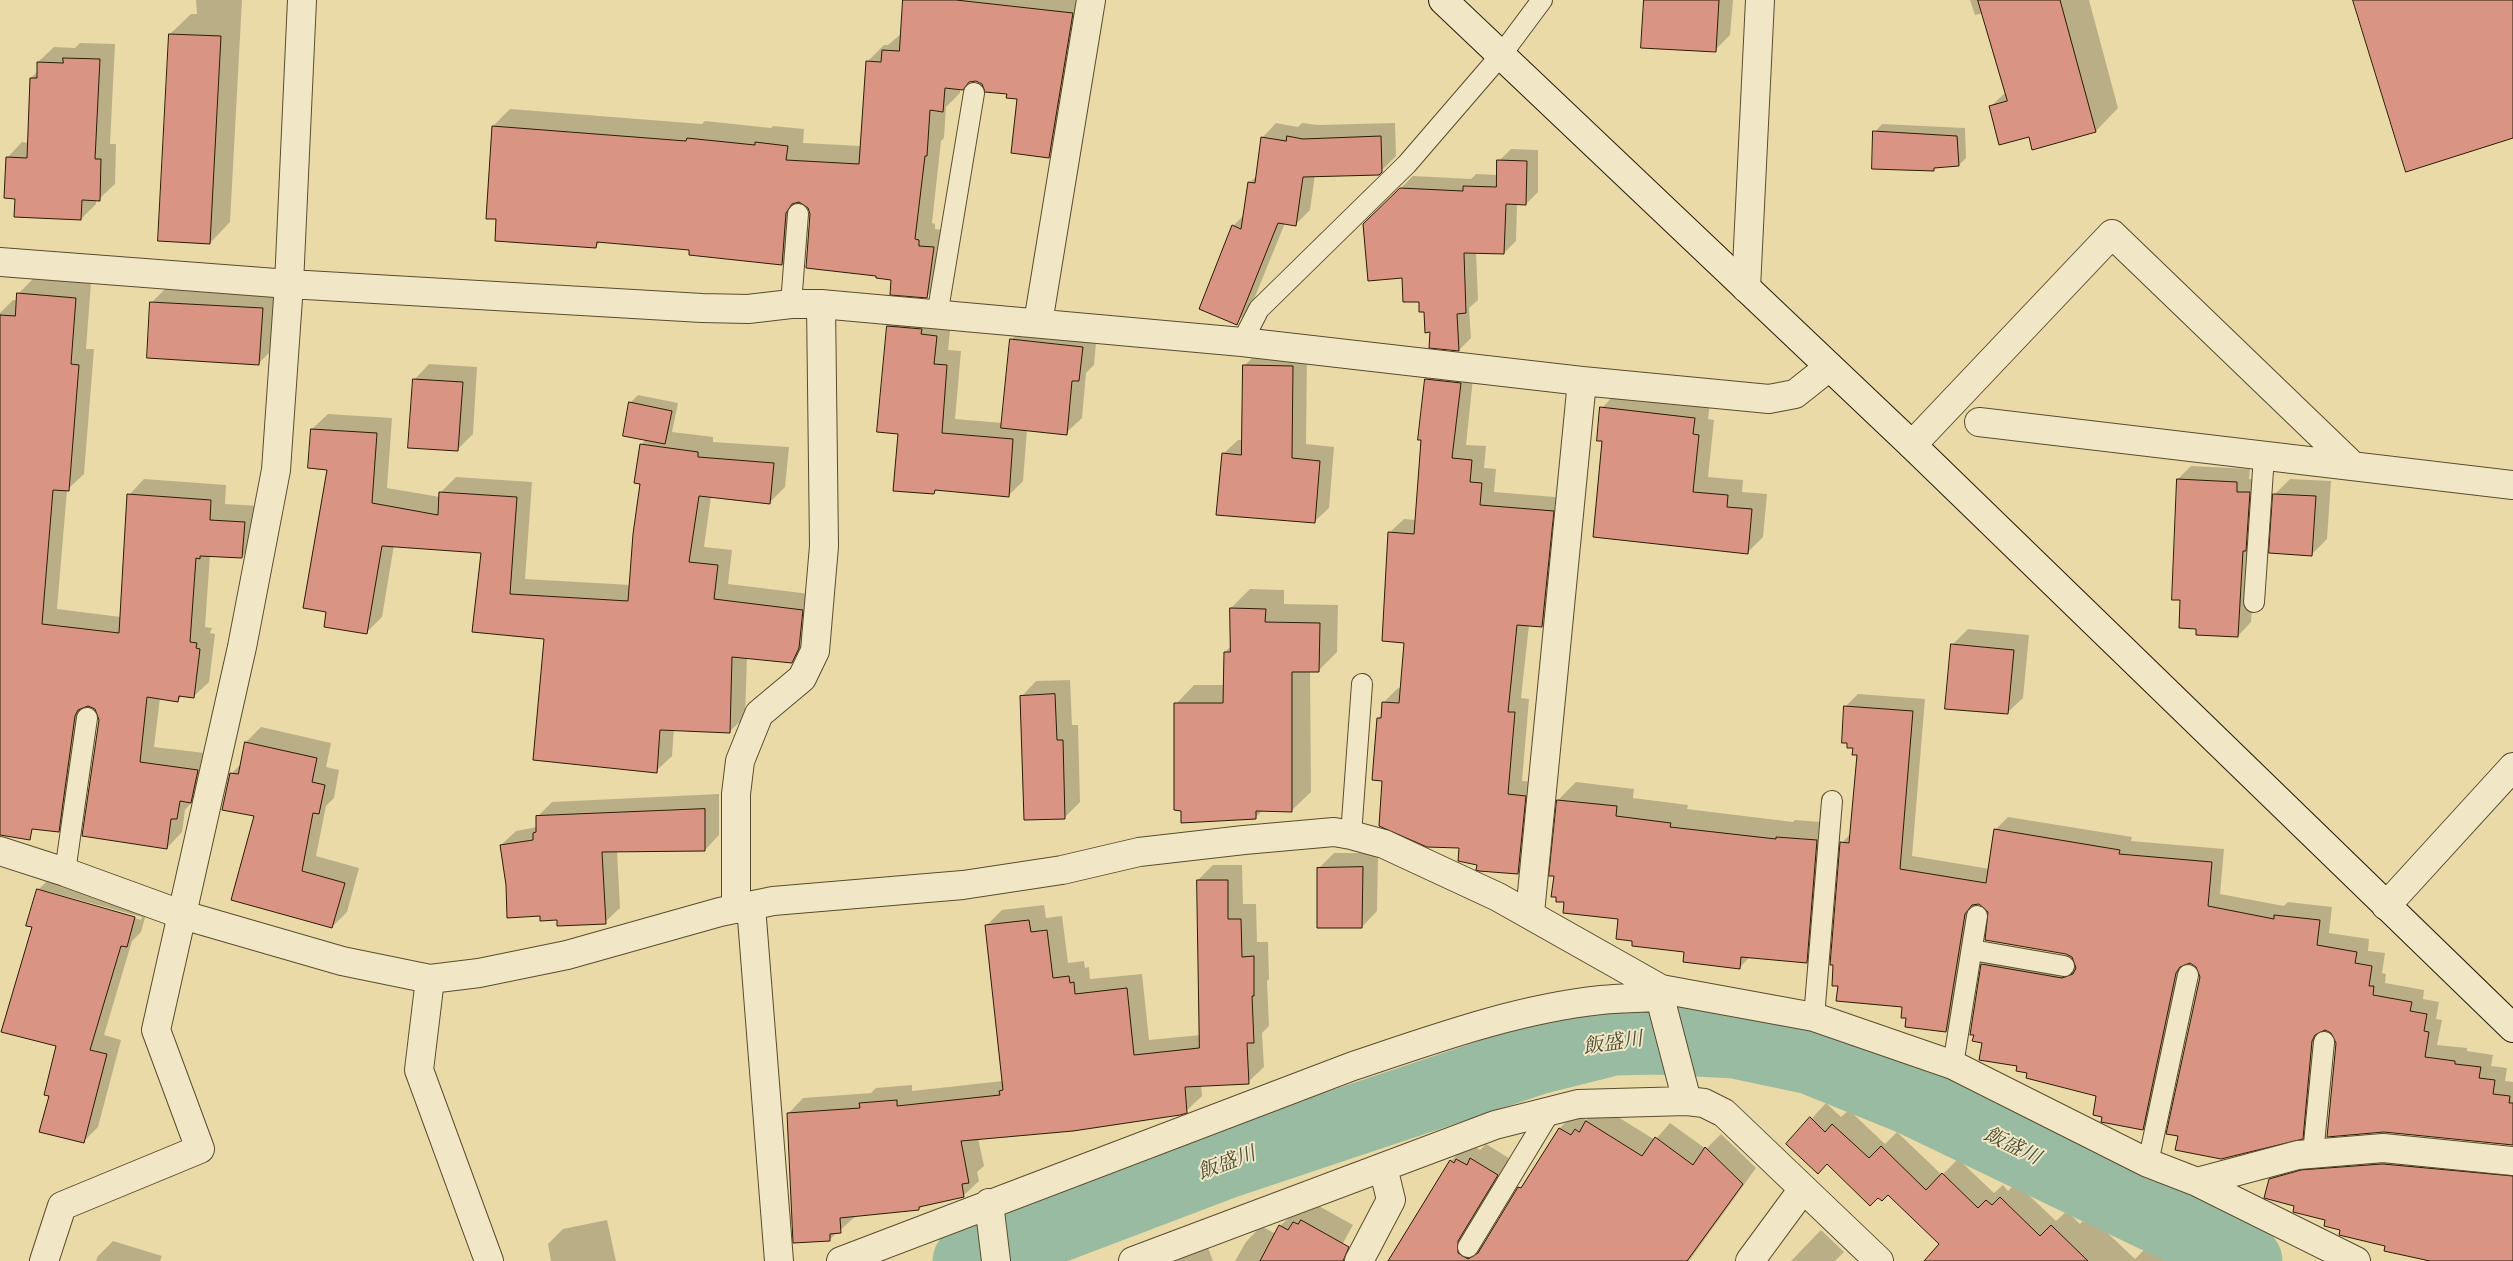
<!DOCTYPE html>
<html>
<head>
<meta charset="utf-8">
<style>
	body { margin:0 }
	canvas { display:block; background:#e9daa7 }
</style>
</head>
<body>
<canvas width="2513" height="1261"></canvas>
<script>
const g = document.querySelector('canvas').getContext('2d');
g.lineJoin = 'round';
function paint(path, color) { g.fillStyle = color; g.fill(path, 'evenodd'); }
function strokePath(path, color, width, dash) { g.strokeStyle = color; g.lineWidth = width; g.lineCap = dash ? 'butt' : 'round'; g.setLineDash(dash || []); g.stroke(path); }
function label(font, color, halo, rows, align = 'center') {
  g.font = font + ' Alegreya,"Noto Serif JP",serif'; g.lineWidth = 4; g.setLineDash([]); g.textBaseline = 'middle'; g.strokeStyle = halo; g.fillStyle = color; for (const [text, x, y, turn = 0] of rows) {
    g.save(); g.translate(x, y); g.rotate((+turn || 0) * Math.PI / 180); g.textAlign = isNaN(turn) ? turn : align; if (halo) g.strokeText(text, 0, 0); g.fillText(text, 0, 0); g.restore();
  }
}
paint(new Path2D(`
	M196,0h46l-12,222 -20,21 -40,-209 21,-20h6z
	M904,0h185l-23,140 -17,17 -31,-59 -10,-5 -31,-13 -7,1 -10,7v5l-14,14 -2,31 -3,3 -9,82 3,1v5l15,2 -7,49 -17,17 -34,-19 -81,-64 -1,-6 -8,-5 -3,44 -17,17 -91,-15 -90,-8 -5,5 -99,-28 -4,-92 17,-17 192,15 3,-3 66,7 2,-2 31,3 -1,14 58,3 6,-84 17,-17h4l14,-12z
	M1645,0h88l-3,35 -15,15z
	M1970,0h119l29,108 -22,23 -63,17 -3,-13 -40,-28 16,-15 -23,-79 -8,2z
	M80,43l35,1 -5,100h6l-1,40 -16,15h-3v5l-15,15 -65,-21 -9,-40 15,-16 7,1 2,-65 7,-7v-9l16,-15 21,1z
	M1276,123l22,4 4,-4 16,2 77,-2 1,33 -18,18 -63,1 -5,35 -15,15 -10,-2 -35,86 -14,14 -3,-97 11,-11 5,-32 9,-8 4,-37z
	M1882,124l83,4 1,30 -7,7 -23,2 -3,2 -58,-37z
	M1511,149l27,1v42l-12,12h-9l-1,37 -12,12 -28,-1 2,48 -9,8 2,30 -12,12 -29,-3 2,-16 -7,-21 -61,-85 49,-49 58,3 5,-5 22,1 1,-14z
	M34,278l57,5 -5,66h8l-10,125 -17,16 -10,119 64,8 8,-122 15,-16 82,6 -1,19 35,2 -3,35 -15,16 -32,-2 -5,72 7,1 -2,5 5,1 -6,48 -16,15 -10,-2 -5,5 -18,-2 -6,49 59,7 -7,32 -21,24 -3,22 -15,16 -67,-128 -1,-8 -9,-7 -16,110 -16,16 -58,-15v-503l13,-13h5v-6z
	M167,287l111,6 -4,55 -15,15 -111,-6 4,-55z
	M903,312l48,10 -3,28 13,1 -6,68 48,4 8,-83 16,-15 70,7 -3,33 -8,8 -4,45 -16,15 -39,-3 -4,51 -14,14 -72,-6 -3,4 -35,-60 -11,-107z
	M1259,351l48,1 -1,92 28,3 -5,61 -15,14 -91,-68 15,-14h5l1,-74z
	M429,364l48,3 -4,67 -15,15 -44,-69z
	M1441,365l33,4 -8,76 20,1 -2,22 12,1 -2,23 73,6 -11,114 -14,14 -13,-1 -8,73 8,1 -7,82 17,1 -7,76 -14,14 -40,-8 -95,-84 -5,-61 5,-4 1,-13 14,-14h4l3,-46 -16,-109 15,-14 12,1 10,-141z
	M1617,392l93,11 -2,16 6,1 -6,57 35,3 -1,12 25,2 -4,43 -16,16 -144,-113 -1,-32z
	M638,395l40,8 -6,29 41,5v5l76,5 -4,40 -15,15 -59,-6 -7,51 28,3 -4,34 90,11 -11,51 -16,16 -44,-5 -2,60 -16,15 -55,-3 -2,27 -16,15 -110,-133 -73,-7 9,-79 -88,-7 -12,72 -16,16 -38,-165 -16,-39 16,-15 64,4 -5,70 53,9v-4l16,-16 76,5 -7,97 106,6 10,-102v-38l5,-6 -16,-36z
	M2191,466l59,3 -1,10 13,1 -6,59 -5,83 -13,14 -60,-157z
	M2290,479l41,2 -4,58 -15,15 -37,-60z
	M1250,589l34,1v14l54,1 -1,47 -19,19h-8l1,121 -19,18h-29l-8,8 -79,-114 18,-19h31v-33l6,-6v-38z
	M1968,629l61,6 -6,63 -16,15 -54,-69z
	M1070,680l2,45h6l2,77 -15,15 -44,-120 15,-16z
	M1858,694l67,5 -13,157 78,13 5,-39 13,-13 124,20 -1,4 93,8 -4,45 64,12 4,-4 44,5 -3,26 40,6 -1,12 17,2 -3,20 4,1 -1,9 39,7 -1,9 16,3 -3,17 6,1 -5,25 30,3v3l26,4 -2,11 16,2 -2,13 8,1v62l-176,-101 -6,-12h-7l-9,94 -13,13 -123,-3 22,-157 -1,-8 -9,-8h-3l-33,153 -12,13 -39,-12 -6,-21 -69,-23 -46,-30v-78l12,-13 81,14 -3,-9 -83,-39 -5,-12 -8,-1 -18,114 -13,13 -39,-14 -65,-174 9,-10 7,-79 -13,-47z
	M261,727l70,16 -5,24 13,3 -5,28 -8,8 -10,50 43,12 -12,44 -15,15 -77,-112 -24,-41 11,-11 4,-21z
	M1576,782l58,7 -1,9 55,7 -1,4 106,13 2,-2 39,3 -10,121 -18,18 -56,-5 -11,11 -54,-17 -52,-12 -14,-21 -54,-17 -10,-26 3,-75z
	M719,794v41l-14,15 -88,1 3,57 -15,14 -46,-3 -18,-4 -34,-31 -6,-39 15,-14 21,-4v-10l15,-15z
	M1334,853h44l-1,58 -15,16 -43,-59z
	M1213,865h29l1,39h13l1,38h11l1,37 -2,2 2,45 -7,7 2,34 -16,15 -47,3 1,11 -16,15 -208,27 6,28 -7,6 2,9 -16,15 -41,10 -3,3 -62,6 -27,24 -42,-125 15,-16 68,-5 5,-5 36,-3v6l91,-10 -16,-156 15,-15 42,-5 2,13 16,-2 6,47 16,-2 1,7 4,-1 1,12 52,-5 7,66 51,-5 -2,-155z
	M52,876l97,27 -8,29 -9,9 -28,94 17,5 -23,87 -15,15 -33,-46 8,-51 -24,-119 4,-36zM46,891l96,26 -1,3 -95,-27z
	M1826,1103l15,14 8,-7 36,34 12,-12 45,43 16,-16 36,34 9,-8 5,6 8,-8 40,38 11,-10 13,13 7,-7 7,7 2,-2 39,37 13,-13 17,15h-240l16,-17 -53,-51 -100,-49z
	M1602,1107l53,33 15,-17 36,26 15,-15 35,34 -67,93h-300l62,-100 14,-15 7,-1 8,5 6,-6 26,16 -40,77 11,8 77,-117 14,-14 12,6z
	M2314,1158l199,5v98h-78l-29,-33 -65,1 -14,-10 -31,-14 -26,-25 13,-14z
	M1317,1205l36,20 -20,36h-98l11,-19 15,-16 15,8 4,-8 16,-15 6,3 8,-7 4,2z
	M607,1220l9,41h-65l-3,-17 15,-15z
	M1821,1230l23,22 -9,9h-44z
	M113,1241l49,15 -2,5h-64l2,-5z
	M1207,1245l6,16h-43z`), '#0003');
strokePath(new Path2D(`
	M968,1261l258,-98 311,-104 76,-19 46,-1 76,4 76,16 99,40 337,162`), '#99bba2', 71);
const building = new Path2D(`
	M903,0h53l117,13 -24,145 -38,-5 6,-54 -11,-1 1,-4 -22,-2 -3,-8 -6,-3 -7,1 -6,8 -18,-2 -2,24 -13,-2 -3,46h-2l-10,83 4,1v6l15,1 -7,51 -37,-3 1,-15 -15,-2v-2l-70,-8 4,-54 -2,-6 -9,-6 -7,2 -6,9 -4,52 -93,-10v-5l-92,-8 -1,6 -101,-7 1,-22h-10l6,-93 194,15 1,-3 68,7v-3l33,4 -2,14 73,4 7,-103 15,1 1,-12 17,1z
	M1644,0h75l-3,52 -75,-4z
	M1978,0h82l36,132 -64,18 -3,-13 -30,8 -10,-39 18,-5z
	M2353,0h160v138l-107,34z
	M169,34l52,2 -11,208 -52,-3z
	M63,58l37,1 -5,100h6l-1,42 -18,-1 -1,20 -67,-3 1,-18 -11,-1 2,-41 21,1 3,-80h7v-16l26,1z
	M1873,131l84,5 2,30 -25,2v3l-62,-2z
	M1287,136l16,3 78,-3 1,36 -3,3 -76,2 -7,49 -18,-3 -41,102 -38,-16 33,-84 9,4 7,-47 7,1 6,-46 25,4z
	M1497,160l30,1 -1,44 -20,-1 -2,50 -40,-1 2,60 -9,1 2,37 -30,-3 1,-16 -5,1 -1,-21h-5v-10h-16l-1,-24 -34,3 -5,-57 37,-36 63,3v-5l33,1z
	M17,293l59,5 -5,66 8,1 -10,126 -16,-1 -11,134 77,9 8,-139 84,6 -1,20 35,2 -3,36 -42,-2v3l-4,-1 -6,84 7,1 -1,5 4,1 -6,49 -15,-2 -1,6 -31,-5 -7,65 58,8 -7,33 -11,-2 -3,18h-6l-4,30 -85,-13 17,-116 -4,-11 -7,-3 -10,4 -3,6 -16,116 -27,-3 -2,11 -30,-5v-520l15,1z
	M150,302l113,6 -4,57 -112,-7z
	M887,326l35,3 -1,5 16,2 -3,28 13,1 -5,68 71,6 -4,58 -74,-7 -1,4 -41,-3 5,-57 -21,-2z
	M1010,339l73,8 -4,34h-7l-5,54 -66,-7z
	M1243,365l50,1 -1,92 28,3 -5,62 -99,-8 6,-62 19,2z
	M413,379l50,3 -5,69 -50,-3z
	M1425,379l36,4 -9,75 20,2 -2,22 12,1 -2,22 74,6 -12,116 -25,-2 -9,87h7l-7,82 18,2 -8,78 -39,-3 -3,-1 1,-5 -19,-4 1,-13 -32,-1 -48,-21 3,-45 -10,-1 5,-62h4l1,-16 17,1 5,-60 -22,-2 6,-109 26,2 7,-94h-3z
	M629,402l43,9 -7,33 -42,-8z
	M1600,407l95,11 -2,16 6,1 -6,57 35,3 -1,12 25,2 -4,45 -155,-17 9,-96h-5z
	M311,429l66,4 -5,70 66,12 1,-23 78,5 -7,97 118,7 5,-67 7,-50 -6,-1 6,-39 58,8v5l76,6 -4,41 -71,-8 -10,66 29,3 -4,34 89,11 -4,38 -7,15 -60,-6 -2,76 -70,-3 -3,43 -124,-13 11,-121 -72,-7 9,-79 -99,-7 -15,88 -43,-7 2,-15 -23,-4 24,-138 -19,-2z
	M2177,479l60,3v10h13l-4,59h-3l-5,86 -42,-2v-6l-17,-1 1,-28h-8z
	M2273,494l43,2 -4,60 -43,-3z
	M1230,608l36,1 -1,13 55,1 -1,49h-27v140l-36,-1v8l-75,4v-12l-7,-1v-107h49l1,-51h6z
	M1951,644l63,6 -6,64 -63,-5z
	M1055,694l2,46h6l2,79 -41,1 -4,-124z
	M1844,706l69,5 -13,158 86,14 8,-54 126,21 -1,4 93,8 -4,44 66,13v-4l46,5 -3,25 40,7 -2,11 17,3 -3,20h5l-1,9 39,7 -2,9 17,3 -3,17 5,1 -4,25 30,4v3l26,3 -2,11 16,2 -2,14 17,2 -1,7h4v42l-129,-13 -57,5 9,-94 -5,-10 -6,-3 -10,5 -3,6 -9,98 -82,20 -46,-9 3,-14 -12,-2 34,-157 -4,-10 -6,-4 -10,4 -4,6 -33,157 -42,-8 1,-5 -9,-2 3,-19 -70,-18 1,-5 -11,-2 1,-5 -38,-6 3,-17 -10,-2 2,-6h-4l11,-71 81,14 11,-4 3,-6 -4,-11 -6,-3 -81,-14 3,-28 -9,-8 -7,1 -7,9 -19,118 -41,-5 1,-9h-5l1,-11 -66,-6 2,-15h-6l1,-21h-3l10,-123 9,1 8,-88h-5l1,-7h-6v-5h-5z
	M245,742l72,16 -5,24 13,3 -6,29 -6,-1 -11,58 43,12 -13,45 -101,-28 23,-84 -32,-6 8,-37 8,1z
	M1557,800l60,6 -1,10 55,7 -1,4 106,12v-2l41,3 -10,123 -66,-6 -1,12 -57,-7 1,-10 -52,-6v-5l-16,-2 2,-20 -55,-6 1,-11h-8v-5h-5l3,-21h-5z
	M705,809v42l-103,1 4,72 -49,2v-6l-17,1v-5l-33,2 -1,-33 -6,-40 33,-5v-7l3,-1v-16z
	M1363,867l-1,61h-45v-60z
	M1197,880h31v39h13l1,38 12,-1v40h-2l2,47h-7l2,41 -64,3 2,26 -7,2 -107,16 -112,10 8,42 -7,1 2,13 -45,10v3l-79,8 1,15 -11,1v7l-37,2 -6,-130 73,-5 -1,-5 38,-3v6l103,-11 -1,-4 4,-1 -18,-165 44,-5 2,12 16,-2 6,48 16,-2 1,7 4,-1 1,12 52,-6 7,67 65,-7z
	M37,889l98,28 -8,30 -6,-1 -31,104 17,4 -23,89 -45,-11 10,-36 -5,-1 12,-49 -55,-14 31,-105 -6,-1z
	M1810,1117l15,15 7,-8 37,34 12,-12 45,44 16,-17 36,35 8,-8 6,5 8,-8 40,39 11,-11 37,36h-164l15,-17 -51,-49 -6,6 -4,-3 -8,8 -43,-42 -9,10 -32,-30z
	M1586,1121l56,35 13,-19 38,28 12,-18 38,37 -56,77h-299l62,-101 4,3 2,-4 11,6 3,-7 28,17 -40,66v12l10,6 10,-6 40,-66 3,1 38,-60 12,7 4,-6 4,3z
	M2383,1164l130,12v85h-83l-46,-10 1,-5 -46,-11 1,-5 -16,-4 1,-6 -32,-8 1,-6 -30,-8 5,-19 32,-9z
	M1301,1220l48,27 -6,14h-83l19,-36 9,5 5,-8 5,2z`);
paint(building, '#da9484');
strokePath(building, '#2b1c05', 1);
const lane = new Path2D(`
	M791,304l7,-90
	M937,316l37,-223
	M1242,342l17,-33 148,-145 94,-109 41,-55
	M2254,602l10,-146
	M1351,835l11,-151
	M65,872l22,-154
	M1972,950l92,16
	M1814,1017l18,-216
	M1953,1065l24,-149
	M2313,1154l11,-112
	M2148,1163l40,-188
	M1468,1247l83,-137`);
const street = new Path2D(`
	M0,262l289,22 413,24 46,1 43,-5h30l421,38 340,39 187,18 26,-5 34,-27
	M1746,288l14,-288
	M1038,323l53,-323
	M1979,422l534,63
	M1912,445l200,-211 241,232
	M0,851l65,21 118,43 159,46 88,18 49,-6 88,-18 153,-43 53,-11 190,-16 99,-15 77,-18 105,-12 90,-8 17,3 33,9 114,53 163,92 153,28 139,48 195,98 49,19 159,79
	M751,906l28,355
	M2386,906l127,-139
	M736,909v-115l4,-33 19,-47 43,-36 13,-27 9,-105 -3,-242
	M1530,913l52,-532
	M430,979l-11,91 70,191
	M1661,989l2,20 24,92
	M2197,1182l101,-27 85,-7 130,13
	M989,1203l7,58
	M44,1261l18,-55 138,-57 -44,-119 86,-383 34,-177 13,-186 13,-284
	M841,1261l512,-195c81,-27 163,-57 248,-66 20,-2 41,-2 61,-3
	M1133,1261l362,-136 83,-21 109,-3 17,2 20,10 155,148
	M1359,1261l32,-61 -8,-33
	M1750,1261l53,-72`);
const secondary = new Path2D(`
	M1443,0l469,445 601,583`);
strokePath(lane, '#5a4c2e', 22);
strokePath(street, '#5a4c2e', 30);
strokePath(secondary, '#2b1c05', 30);
strokePath(lane, '#f1e7c6', 20);
strokePath(street, '#f1e7c6', 28);
strokePath(secondary, '#f1e7c6', 28);
label('italic 20px', '#4c4c34', '#f1e7c6', [
	["飯盛川",1613,1044,-8],
	["飯盛川",2012,1147,26],
	["飯盛川",1227,1164,-20]
]);
</script>
</body>
</html>
